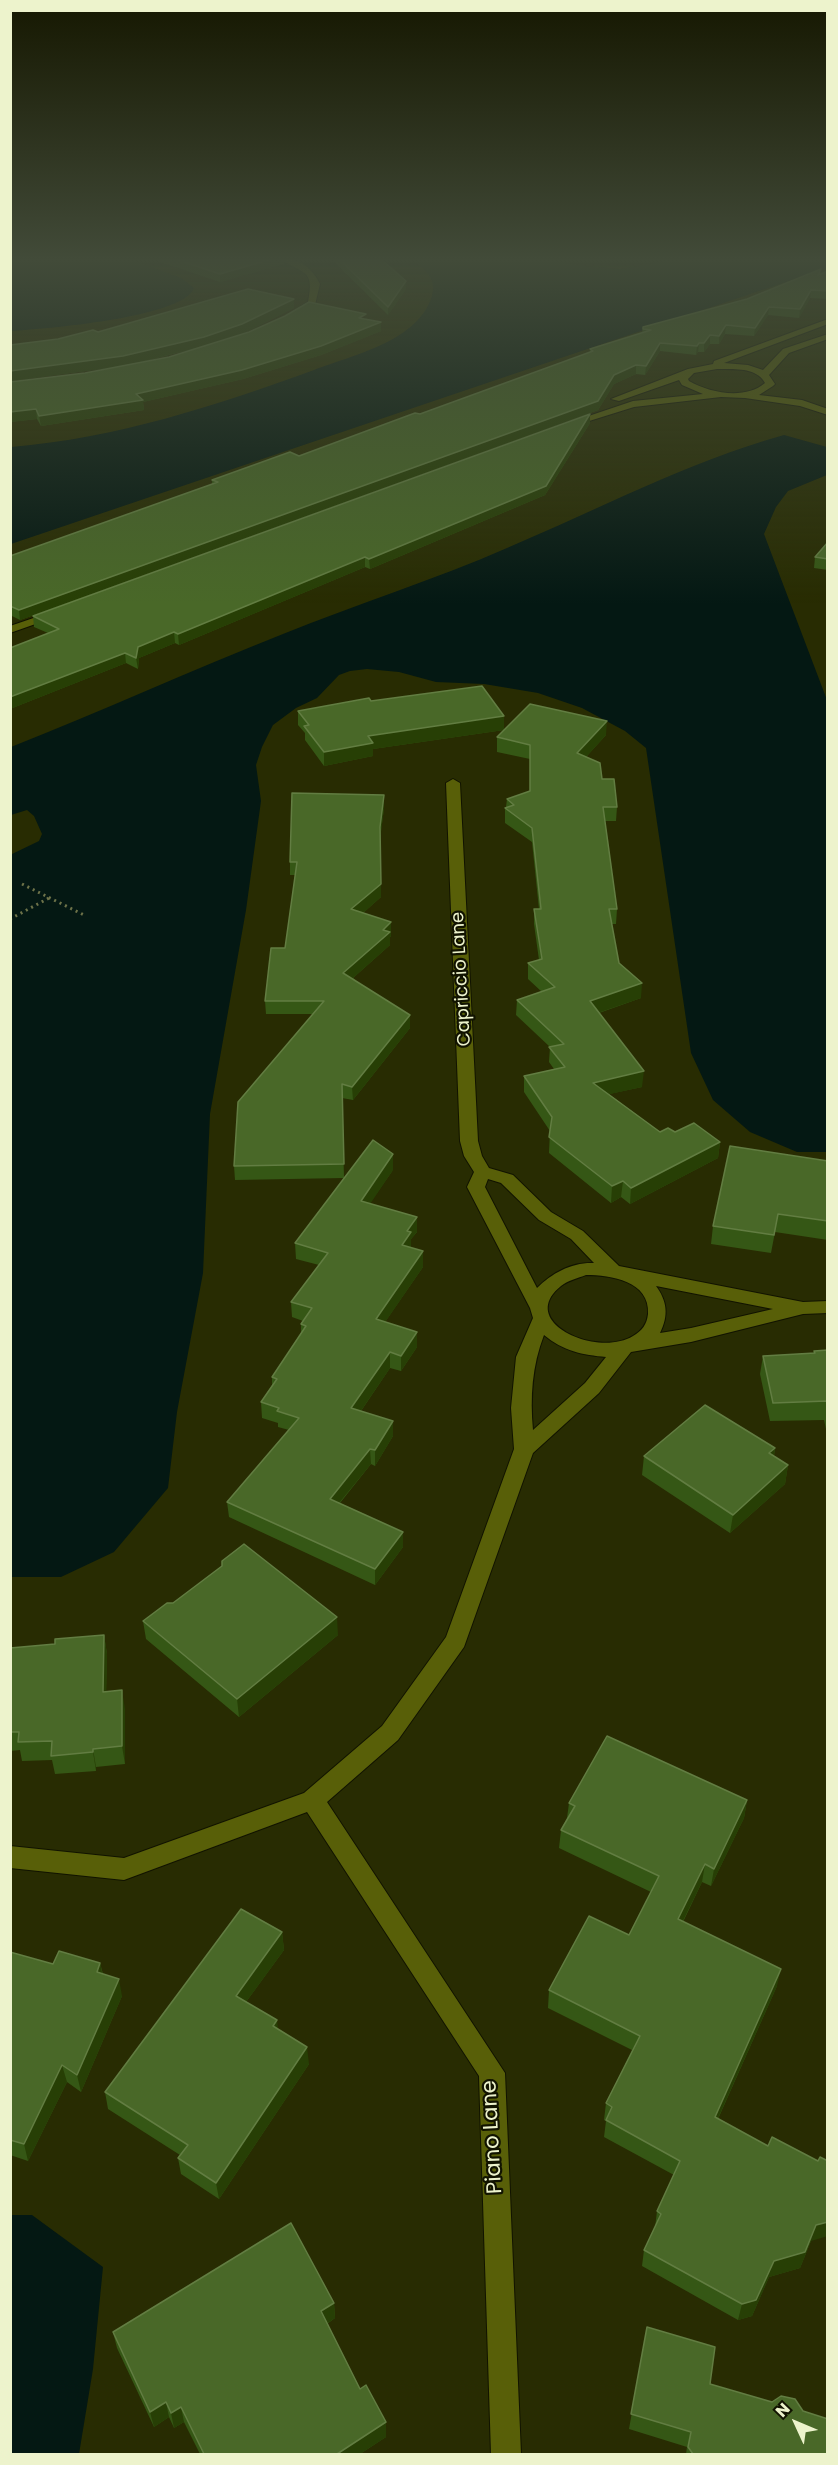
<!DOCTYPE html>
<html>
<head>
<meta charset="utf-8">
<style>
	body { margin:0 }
	#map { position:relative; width:838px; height:2465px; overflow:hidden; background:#282c02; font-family:Poppins,sans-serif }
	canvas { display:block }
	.frame { position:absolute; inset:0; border:12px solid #edf3cc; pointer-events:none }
	.north { position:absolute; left:766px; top:2393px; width:60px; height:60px; -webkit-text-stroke:4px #111300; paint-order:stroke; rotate:314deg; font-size:16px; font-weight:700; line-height:24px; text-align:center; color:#edf3cc }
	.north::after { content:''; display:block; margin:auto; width:21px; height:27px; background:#edf3cc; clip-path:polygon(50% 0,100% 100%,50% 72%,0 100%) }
</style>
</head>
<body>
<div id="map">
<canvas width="838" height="2465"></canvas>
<div class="frame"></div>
<div class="north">N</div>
</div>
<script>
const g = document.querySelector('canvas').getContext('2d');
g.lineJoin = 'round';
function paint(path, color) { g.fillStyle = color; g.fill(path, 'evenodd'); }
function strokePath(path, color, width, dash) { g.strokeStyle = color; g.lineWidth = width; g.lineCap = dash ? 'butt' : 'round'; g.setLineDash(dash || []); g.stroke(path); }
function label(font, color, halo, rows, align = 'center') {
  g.font = font + ' Poppins,sans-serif'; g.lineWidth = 4.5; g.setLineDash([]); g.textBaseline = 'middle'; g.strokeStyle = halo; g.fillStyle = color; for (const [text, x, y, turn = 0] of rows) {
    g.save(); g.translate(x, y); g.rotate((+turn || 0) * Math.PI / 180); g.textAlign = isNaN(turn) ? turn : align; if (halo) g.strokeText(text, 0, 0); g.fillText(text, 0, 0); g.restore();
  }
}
paint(new Path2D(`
	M11,259h118l52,19 13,10c-11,30 -152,41 -183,43z
	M411,259h132l39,7 38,3 27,-4 24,-6h156v9l-816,276v-97c106,-9 204,-41 303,-77 39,-15 101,-28 117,-71 7,-20 -5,-30 -20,-40z
	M784,435l43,12v28l-39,16 -12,16 -12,27 63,166v452h-30l-47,-20 -37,-32 -22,-47 -45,-305 -21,-17 -43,-23 -44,-15 -54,-9 -48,-2 -37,-10 -32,-3 -17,2 -11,4 -22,23 -21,10 -23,17 -11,22 -6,18 5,36 -15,109 -36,204 -7,159 -26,139 -9,76 -54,64 -53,25h-50l-1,-722 29,-14 3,-7 -8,-18 -7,-6 -16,5v-68c91,-36 181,-77 272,-113 74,-30 151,-54 224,-86 92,-39 181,-86 277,-113z
	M11,2215h21l71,52 -10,102 -14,85h-68z`), '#041813');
const minor = new Path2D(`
	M281,259c19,-1 31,9 39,25l-5,21 -22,14 -3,-1v-4l18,-12c7,-34 -5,-27 -27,-43z
	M828,319v5l-104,39 24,2 15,5 20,-21 45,-15v5l-39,14 -20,22 6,9 -2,2 -14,9 43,5 26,9v6l-28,-9 -55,-8 -24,-1 -87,10 -64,20 -8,-2 71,-24 70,-7 -21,-9 -3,-5 -60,21 -8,-2 77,-30 25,-5 1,-3zM717,369c16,0 40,-2 48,14 -20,17 -55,10 -76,-2l-1,-2 6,-6z
	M57,610l6,3 -2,2 -51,18v-7z
	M453,779l7,4 18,358 4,15 7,12 24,7 38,37 32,19 36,35 184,36 25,-1v12l-25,1 -112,28 -60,10 -32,41 -66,60 -69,194 -66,93 -71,62 178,271 16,381h-30l-12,-378 -172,-264 -183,68 -114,-12v-22l114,12 180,-65 78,-67 64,-89 68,-188 -3,-41 5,-51 17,-39 -3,-10 -63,-121 7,-15 -10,-16 -4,-15 -14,-358zM488,1179l13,4 38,37 32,19 23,24c-22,-1 -42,10 -57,25l-52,-101zM586,1275c25,0 64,6 62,39 -1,10 -6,17 -15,22 -36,22 -117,-14 -72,-50 6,-5 17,-8 25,-11zM656,1286l117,23 -82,19 -31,5c9,-18 7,-32 -4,-47zM544,1335c19,16 39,20 62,22l-21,26 -52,47c-3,-33 -1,-64 11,-95z`);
strokePath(minor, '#111300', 2);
strokePath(new Path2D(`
	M22,884l64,32
	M10,919l39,-21`), '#6d7249', 3, [2, 4]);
paint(minor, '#585f08');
paint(new Path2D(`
	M156,259h128v5l-64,18 -63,-21z
	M331,259h50l25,30 -18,26z
	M821,269v5l7,-3v28l-18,-1 -11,20 -31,-3 -14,21 -29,-2 -6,10h-9l-6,8h-6l-2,3 -36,-4 -15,24 -9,-1 -22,10 -16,26 -578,210 -10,-5v-59l202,-72v-4l87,-24 121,-42 170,-62v-3l52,-17 1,-5 104,-28z
	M294,299v9l-52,26 -28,9 152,-24 15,12 -60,24 -78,24 -100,23 1,8 -103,16 -4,-7 -27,3v-40l75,-9 38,-7 -113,15v-36l48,-6zM193,349l-24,8 -44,9z
	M590,423l-45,72 -175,74 -5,-2 -186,78 -4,-2 -36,15 -1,11 -12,-6 -116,46v-61l38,-15 -14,-6 -1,-11z
	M828,542v28l-14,-2 1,-11z
	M371,701l133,29 -131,19v7l-49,10 -19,-26v-7l-7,-8v-14z
	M606,735l-20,22 16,22 15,28 -1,14h-11l12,88 -1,15h-4l7,39 22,35 -42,15 43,74 -33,7 51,38h15l45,10 -2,16 -88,46 -9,-7 -10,6 -62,-50 1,-22 -26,-39v-16l30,-7 -5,-7 1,-15 -34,-32 1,-15 25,-8 -14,-13v-16l11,-3 -5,-36v-15h5l-7,-67 -27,-19v-15l1,-1 1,-8 23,-8v-32l-33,-7v-15z
	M384,808l-4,31 1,58 -18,16 28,23 -1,1v8l-37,33 57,50 -57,72 -11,-2 2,80 -109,2 -1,-14 78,-152h-46l-1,-13 20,-53 10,-73h-5v-13z
	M828,1161v79l-53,-8 -4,21 -60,-9 2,-18z
	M393,1170l-23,33 47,29 -6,7v9l12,19 -38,55 32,25 -16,24 -11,-3 -29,43 32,10v15l-18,30 -4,-2 -31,39 63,29v15l-28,38 -146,-68 -2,-15 62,-72 -11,-3v-4l-16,-5 -1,-16 11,-17v-8l29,-44v-9l2,-3 -11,-4 -1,-15 28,-37 -23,-6 -1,-16z
	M828,1350v79h-2l-2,-9 -54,1 -10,-47 3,-18 50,-3 1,-2z
	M775,1448l-1,8 14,9 -3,19 -55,49 -88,-58 2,-19z
	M143,1621l195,14 -99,82 -93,-78z
	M104,1635l3,19 -1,38 19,17v55l-29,3v4l-41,3 -3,-14 -30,1 -2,-11 -10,1v-103l45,-4z
	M747,1800l-3,18 -33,68 -9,-4 -19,40 94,64 -59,133 93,122 -11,27 -31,9 -17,39 -14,4 -96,-54 2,-16 11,-22 2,-17 17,-36 -70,-38 2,-16 -2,-1 2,-17 26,-53 -84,-42 1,-18 80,-55 22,-43 -92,-44 2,-18 6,-12 2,-15z
	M282,1932l2,18 -38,52 32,27 31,35 -90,135 -38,-25 -3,-16 2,-3 -72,-46 -3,-17z
	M10,1952l43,12 47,-1 3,11 19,22 -41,96 -14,-10 -39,79 -18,-6z
	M334,2303l1,15 -8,6 33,65 26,33v15l-26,17h-160l-16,-32 -10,6 -5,-11 -15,10 -37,-79 -4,-16z
	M647,2327l63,57 118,70h-142l1,-7 -58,-18z`), '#355715');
paint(new Path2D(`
	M272,259h12v5l-64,18v-8z
	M406,281v8l-18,26v-8z
	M811,290l-1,8 -11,20 1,-9z
	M294,299v9l-52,26 -38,12 -80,20 -114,15v-10z
	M769,307l-1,8 -14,21 1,-8z
	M381,322v9l-60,24 -78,24 -100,23 1,8 -103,16 -2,-10 97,-22z
	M726,325l-1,9 -6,10v-8z
	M710,335v9l-6,8v-9z
	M660,343v8l-15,24 1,-9z
	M699,343l-1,9 -2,3 1,-9z
	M636,365v9l-22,10 -16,26 -578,210 -1,-10 595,-235z
	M36,409l1,10 -27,3v-10z
	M590,414v9l-45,72 -175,74 -1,-10z
	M365,557v10l-186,78 -1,-11z
	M174,632l1,11 -36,15 -1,11 -2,-11 2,-11z
	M125,653l1,10 -116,46v-12z
	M504,716v14l-131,19v7l-49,10v-14l44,-16z
	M607,721l-1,14 -29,32v-14z
	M384,795v13l-4,32v-13z
	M381,884v13l-29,26 -1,-14z
	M391,922v14l-1,1v8l-46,41 -1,-13 40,-43z
	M642,983l-1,15 -52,18 1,-15z
	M410,1015v13l-57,72 -1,-13z
	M644,1071l-2,16 -50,11 1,-15z
	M720,1142l-2,16 -88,46 1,-16z
	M393,1154v16l-31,46 -1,-15z
	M623,1181l-2,16 -10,6 1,-17z
	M417,1217v15l-6,7v8l-9,14v-16l5,-14z
	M423,1251v16l-46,67 -1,-15z
	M417,1332v15l-16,24v-15z
	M390,1352v16l-38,56 -1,-16z
	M393,1421v15l-18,30v-16z
	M775,1448l-3,19 -3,-14z
	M370,1449l1,15 -41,50v-15z
	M788,1465l-3,19 -55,49 3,-18z
	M403,1532v15l-28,38v-16z
	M337,1617l1,18 -99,82 -2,-18z
	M104,1635l3,19 -1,56 -3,-18z
	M122,1690l3,19v55l-3,-18z
	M93,1749l3,18v4l-3,-19z
	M747,1800l-3,18 -33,68 3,-17z
	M705,1864l-3,18 -27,55 3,-18z
	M282,1932l2,18 -46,63 -2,-17z
	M100,1963l4,18 -7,-9z
	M781,1969l-4,17 -66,148 4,-17z
	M119,1979l3,17 -41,96 -4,-17z
	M277,2020l2,17 -6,-11z
	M307,2047l2,17 -90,135 -3,-16z
	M62,2065l5,17 -39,79 -4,-17z
	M828,2222v14l-17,5 -11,27 -31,9 -17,39 -14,4 4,-16 32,-43 42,-36z
	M334,2303l1,15 -13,9 -1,-16z
	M166,2402l3,15 -15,10 -4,-15z
	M181,2407l3,15 -10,6 -3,-15z
	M386,2422v15l-26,17h-23z`), '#273f05');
const building = new Path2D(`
	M175,259h97l-52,15z
	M339,259h42l25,22 -18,26z
	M821,269l-3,6 10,-4v20l-17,-1 -11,19 -31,-2 -14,21 -29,-3 -7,11 -9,-1 -6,8h-5l-2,3 -37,-3 -14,23 -10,-1 -22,10 -16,26 -579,209 -9,-4v-50l208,-74 -6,-2 78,-28 9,4 116,-43 5,1 173,-63 -3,-2 61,-19 -8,-1v-2l104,-28z
	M248,289l46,10 -52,25 -38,13 -81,19 -113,15v-26l48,-6 35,-9 5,2z
	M309,302l57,12 -7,4 22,4 -60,24 -79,24 -106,24 7,6 -104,16 -3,-7 -26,3v-30l75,-9 84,-16 80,-25 36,-16z
	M590,414l-44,72 -177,73 -4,-2 -187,77 -4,-2 -36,15 -2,11 -11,-5 -115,44v-49l49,-19 -26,-13z
	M828,542v17l-13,-2z
	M482,686l22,30 -136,20 5,7 -49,9 -20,-26 5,-1 -11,-14 71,-13 2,3z
	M530,704l77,17 -30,32 23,10 2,16h12l3,28h-14l14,102h-8l10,54 23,20 -52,18 54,70 -51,12 67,49 8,-4 7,4 19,-9 26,19 -89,46 -8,-7 -11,5 -63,-49 3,-20 -28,-41 41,-9 -16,-20 15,-3 -47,-44 38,-13 -27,-24 14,-4 -8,-50h7l-9,-81 -27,-20 9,-3 -7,-6 23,-8v-46l-33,-8z
	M292,793l92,2 -4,32 1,57 -30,25 40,13 -8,8 7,2 -47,41 67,42 -58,72 -10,-3 2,80 -110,2 4,-64 86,-101h-59l6,-53h14l12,-86h-7z
	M373,1140l20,14 -32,47 56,16 -10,14 4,1 -9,13 21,6 -47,68 41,13 -16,24 -11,-4 -39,56 42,13 -18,29 -5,-1 -40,50 73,33 -28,37 -148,-67 72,-84 -22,-7 2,-3 -18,-6 16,-23 -5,-2 34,-51 -5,-2 11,-16 -21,-6 37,-49 -33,-10z
	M730,1146l98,15v60l-50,-7 -4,21 -61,-9z
	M828,1350v53l-1,-2 -54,2 -10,-47 52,-3 -1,-2z
	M705,1405l70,43 -6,5 19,12 -55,50 -89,-59z
	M244,1544l93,73 -100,82 -94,-78 24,-18h6l49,-37v-5z
	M104,1635l-1,57 19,-2v56l-29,3v3l-42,4 1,-15 -34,1 1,-10h-9v-84l45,-4v-5z
	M607,1736l140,64 -33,69 -9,-5 -27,55 103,50 -66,148 53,29 4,-9 46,24 2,-4 8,4v61l-12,3 -11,27 -31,9 -18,39 -14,4 -98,-54 17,-36 -4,-3 23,-50 -74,-41 6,-13 -6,-4 34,-67 -91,-46 40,-74 40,19 30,-59 -98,-46 14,-24 -6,-3z
	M241,1909l41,23 -46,64 41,24 -4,6 34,21 -91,136 -38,-25 10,-13 -83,-53z
	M59,1951l41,12 -3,9 22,7 -42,96 -15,-10 -38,79 -14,-4v-188l43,12z
	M291,2223l43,80 -13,8 39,78 6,-4 20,37 -49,32h-133l-23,-47 -10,6 -5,-11 -16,10 -37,-80z
	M647,2327l68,20 -5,37 62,18 9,-6 14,3 8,12 25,8v35h-135l-5,-7 3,-15 -60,-18z`);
paint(building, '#496828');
strokePath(building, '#627d42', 1.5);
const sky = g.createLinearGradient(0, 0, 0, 604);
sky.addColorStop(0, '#161801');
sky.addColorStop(0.43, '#424b39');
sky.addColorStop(1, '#424b3900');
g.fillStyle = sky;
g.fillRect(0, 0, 838, 604);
label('18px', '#edf3cc', '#111300', [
	["Capriccio Lane",462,979,-93]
]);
label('21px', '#edf3cc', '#111300', [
	["Piano Lane",493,2137,-93]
]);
</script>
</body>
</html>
